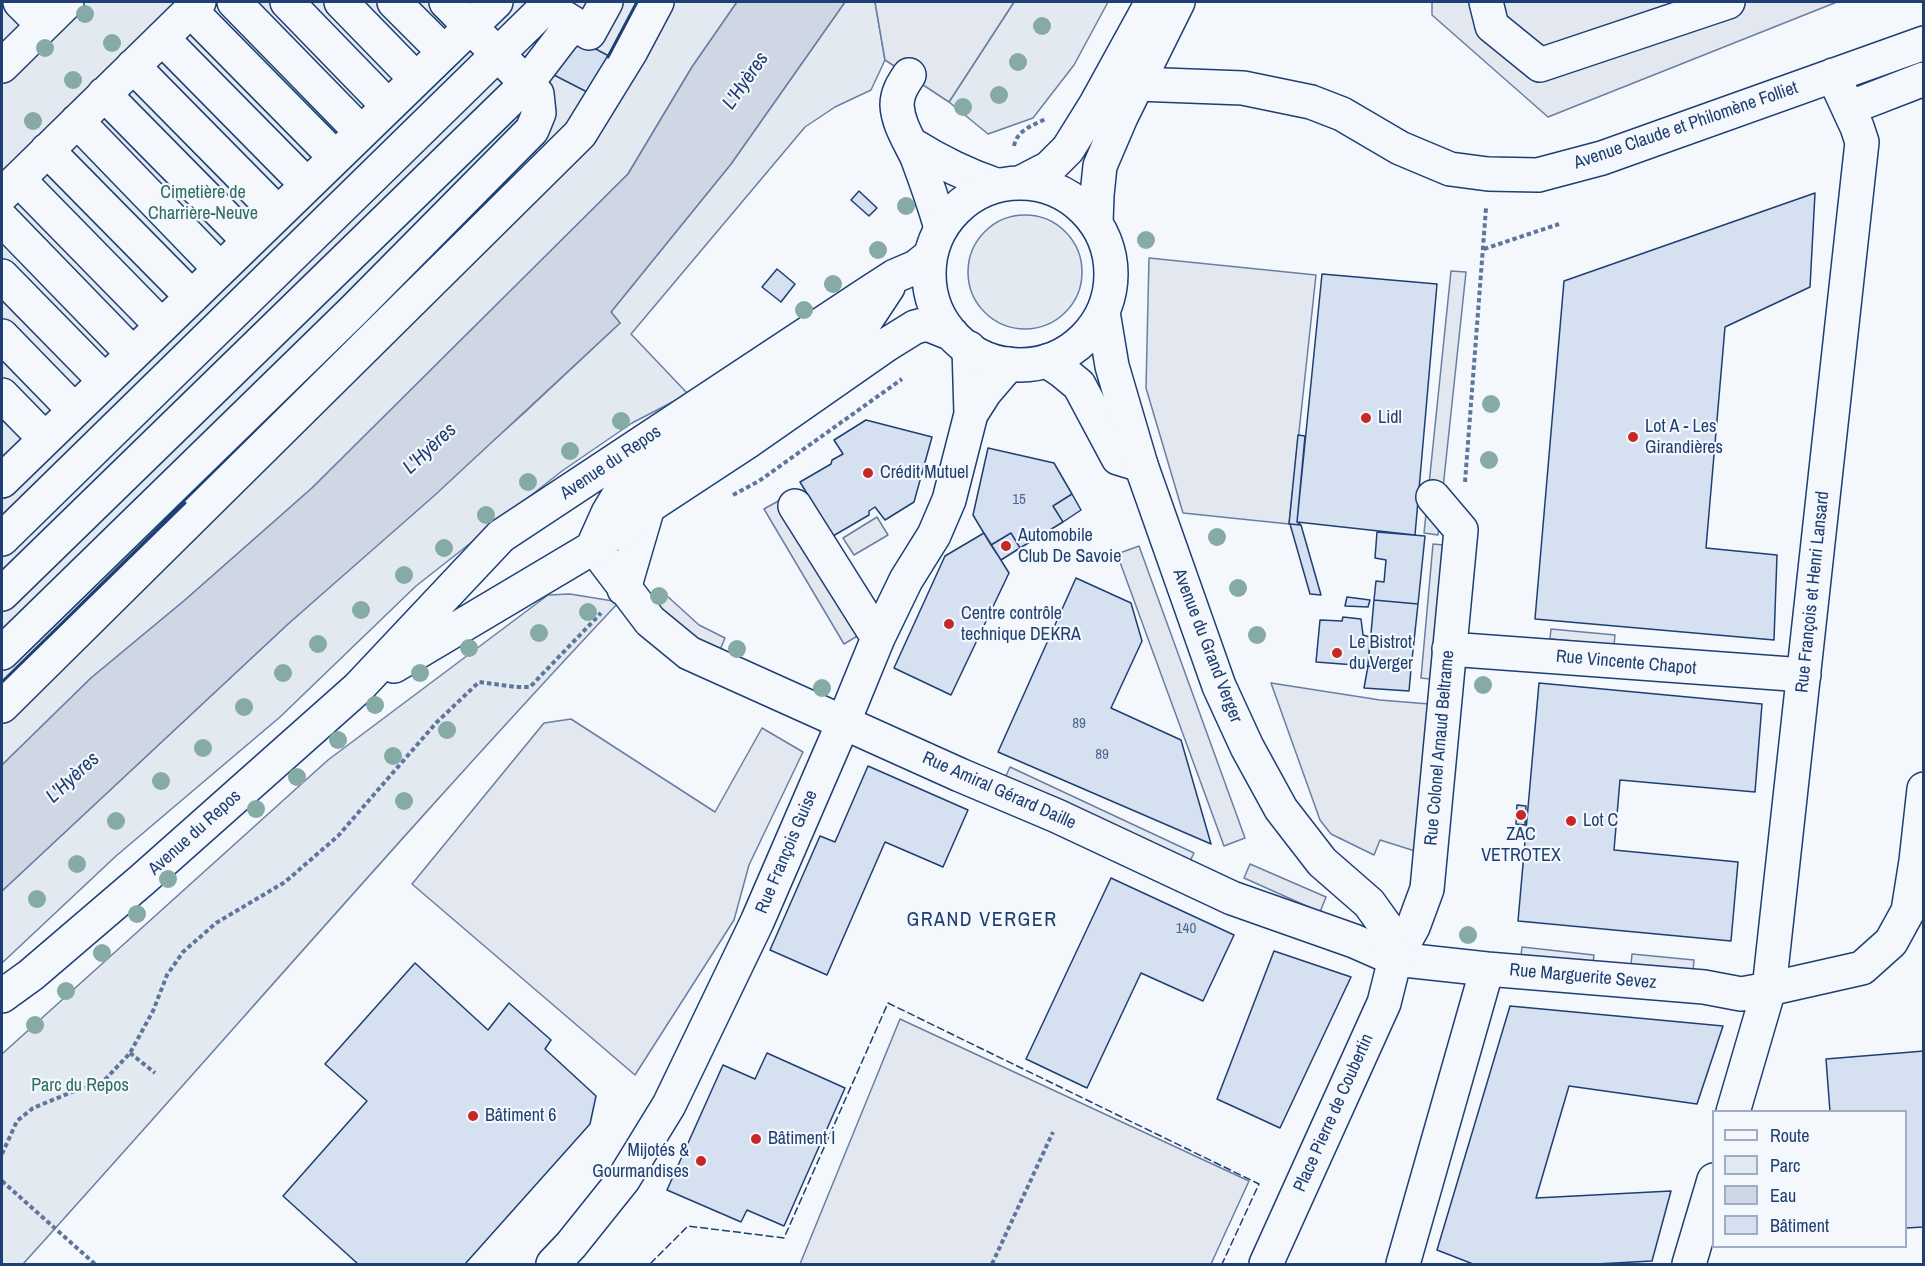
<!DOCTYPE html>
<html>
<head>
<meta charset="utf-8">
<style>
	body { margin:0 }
	#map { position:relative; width:1925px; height:1266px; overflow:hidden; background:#f4f7fb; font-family:"Archivo Narrow",sans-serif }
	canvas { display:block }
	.frame { position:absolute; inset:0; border:3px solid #1d3f73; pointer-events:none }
	.legend { position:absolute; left:1712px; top:1110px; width:195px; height:138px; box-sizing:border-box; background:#f4f7fb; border:2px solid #9eadc5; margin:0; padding:8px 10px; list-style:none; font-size:18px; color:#1d3f73 }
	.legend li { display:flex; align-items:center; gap:12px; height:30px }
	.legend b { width:30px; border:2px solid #9eadc5 }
</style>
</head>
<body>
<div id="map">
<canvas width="1925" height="1266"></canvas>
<div class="frame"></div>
<ul class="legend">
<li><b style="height:8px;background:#f4f7fb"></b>Route</li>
<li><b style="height:16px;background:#e3e9f0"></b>Parc</li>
<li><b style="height:16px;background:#cfd7e4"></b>Eau</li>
<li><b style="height:16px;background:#d5e0f0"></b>Bâtiment</li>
</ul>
</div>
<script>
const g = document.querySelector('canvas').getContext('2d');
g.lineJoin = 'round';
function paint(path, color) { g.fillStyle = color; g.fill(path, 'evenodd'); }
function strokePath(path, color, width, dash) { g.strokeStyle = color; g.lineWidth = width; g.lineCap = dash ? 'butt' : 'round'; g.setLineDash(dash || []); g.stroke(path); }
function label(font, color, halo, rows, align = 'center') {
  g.font = font + ' "Archivo Narrow",sans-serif'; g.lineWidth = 4.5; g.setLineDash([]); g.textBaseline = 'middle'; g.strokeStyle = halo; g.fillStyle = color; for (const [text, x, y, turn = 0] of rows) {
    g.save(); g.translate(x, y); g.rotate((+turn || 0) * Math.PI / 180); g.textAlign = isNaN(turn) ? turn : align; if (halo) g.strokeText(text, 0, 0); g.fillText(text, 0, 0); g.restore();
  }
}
const green = new Path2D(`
	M2,2h635l-64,122 -571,558z
	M673,2h64l-45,65 -64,107 -316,314 -127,112 -94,78 -89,87v-46l339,-331z
	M845,2h30l10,58 -14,30 -36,17 -30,20 -174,207 57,60 -56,29 -70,48 -146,115 -136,131 -164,139 -114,107v-72l286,-267 235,-210 97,-91 -9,-11 120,-148z
	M1014,2h94l-34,63 -41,53 -45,16 -39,-32z
	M968 272a57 57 0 1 1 114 0a57 57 0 1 1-114 0Z
	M570,594l49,8c-203,216 -397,442 -596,662h-21v-210l326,-294 220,-165z`);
paint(green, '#e3e9f0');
strokePath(green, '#687fa3', 1.5);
const parking = new Path2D(`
	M875,2h139l-65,100 -64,-42z
	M1432,2h405l-289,115 -116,-102z
	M1149,258l167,17 -27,249 -106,-11 -37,-125z
	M1451,271l15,1 -28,263 -14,-2z
	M780,500l79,135 -15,9 -80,-135z
	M877,517l11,18 -34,20 -11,-17z
	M1433,544l10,1 -13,134 -9,-1z
	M1139,546l106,292 -21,8 -107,-292z
	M666,595l33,30 26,13 -5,12 -28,-12 -34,-33z
	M1551,629l64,6 -1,10 -64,-6z
	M1271,683l109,17 49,4 -14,147 -35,-11 -6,15 -43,-21 -11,-14z
	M571,719l144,93 47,-84 41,24 -54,113 -15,55 -99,155 -223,-191 132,-161z
	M1010,767l184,86 -5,10 -184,-85z
	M1250,864l76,33 -6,15 -76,-34z
	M1522,947l72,8 -1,8 -72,-8z
	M1632,954l62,6 -1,11 -62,-6z
	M900,1019l349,162 -38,83h-411z`);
paint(parking, '#e3e8f0');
strokePath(parking, '#687fa3', 1.5);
const water = new Path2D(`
	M737,2h108l-114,162 -120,148 9,11 -185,172 -147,129 -286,267v-126l89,-87 94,-78 127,-112 316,-314 64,-107z`);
paint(water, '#cfd7e4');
strokePath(water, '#687fa3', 1.5);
const building = new Path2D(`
	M571,36l38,20 -20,37 -37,-19z
	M859,191l18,17 -8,8 -18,-16z
	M1815,193l-5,94 -85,40 -19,221 71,7 -3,85 -239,-21 29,-338z
	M777,269l18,15 -14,18 -19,-15z
	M1322,274l115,10 -22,251 -118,-13z
	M866,420l66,17 -18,65 -29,18 -10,-13 -6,4v4l-36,21 -33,-54 31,-18 1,-4 11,-6 -9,-14z
	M1298,435l7,1 -8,86 4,3 -12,-1z
	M988,448l66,15 18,31 -19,12 10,16 -43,26 -9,-15 -20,12 -18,-30z
	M1072,494l9,16 -18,12 -10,-16z
	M1290,524l11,1 20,70 -11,-1z
	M1377,532l48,4 -7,68 -44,-4 2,-19 8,1 2,-22 -11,-2z
	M984,533l25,40 -58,122 -57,-27 51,-112z
	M1011,533l9,15 -19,12 -10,-15z
	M1076,578l55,25 11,38 -31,67 70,32 30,104 -213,-92z
	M1347,597l23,3 -2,7 -23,-1z
	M1374,600l44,4 -7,65 -43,-3z
	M1343,617l18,2 2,16 7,2 -2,29 -52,-4 4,-42 22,1z
	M1368,666l43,3 -2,22 -45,-3z
	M1539,683l223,21 -7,88 -135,-12 -6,70 124,12 -7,79 -213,-20z
	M868,766l100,44 -25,57 -58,-25 -58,133 -57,-25 50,-114 15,6z
	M1517,805l9,1 -1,19 -9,-1z
	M1111,878l123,57 -31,66 -62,-28 -54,115 -61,-29z
	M1274,951l77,26 -71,151 -63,-29z
	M415,963l73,67 21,-27 42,37 -6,9 51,47 -6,28 -125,140h-107l-75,-68 84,-95 -42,-37z
	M1510,1006l213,20 -26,78 -128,-18 -33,112 135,-7 -19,70 -56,3h-123l-36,-14z
	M1924,1051v176l-18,1v-116h-76l-4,-53z
	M767,1053l78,35 -61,138 -37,-16 -6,12 -74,-32 56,-125 32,14z`);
paint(building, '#d5e0f0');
strokePath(building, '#1d3f73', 1.5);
const minor = new Path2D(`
	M20,2l23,23
	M234,2l127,130
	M287,2l101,104
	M341,2l75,77
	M394,2l50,50
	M1486,2l6,24 48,39 188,-63
	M190,10l145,147
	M565,18l24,15 17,-31
	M162,38l145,147
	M2,66l65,-64
	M133,66l145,147
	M909,75c-6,9 -12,18 -12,30 1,19 12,35 20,52 9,24 17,47 24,71
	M1137,84l106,4 68,14 31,12 58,34 50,21 38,5 50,1 64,-17 322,-115
	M104,94l145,147
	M1849,108l75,-29
	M77,121l143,148
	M911,144c27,17 55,31 85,41
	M47,150l145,147
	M18,179l144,147
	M2,195l197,-193
	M2,219l131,135
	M2,276l103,105
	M2,336l72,74
	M1047,361l15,10 17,14 39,73 23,7
	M2,395l43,44
	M971,414l14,-22 24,-28
	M2,481l494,-479
	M795,506l83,132
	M2,539l546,-534
	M594,547l56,74 39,32 271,122 97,41 175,82 122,43 41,18 92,10 217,18 37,7 28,-5 93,-21 29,-26 17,-31 8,-50 8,-72
	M624,589l24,-82
	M2,594l525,-511 36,-47 11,-11
	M1449,649l355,26
	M2,653l351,-342 179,-181 7,-17 -2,-19 -91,-92
	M2,706l578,-572 51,-83 26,-49
	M1395,959l18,-32 14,-38 34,-359 -28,-33
	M1733,1112l36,-123 93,-847 -5,-15 -24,-52
	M553,1264l18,-19 52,-65 46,-75 88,-183 87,-201 34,-83 28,-58 28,-45 15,-35 22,-86 -2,-66
	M1403,1264l84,-295
	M1689,1264l25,-84`);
const major = new Path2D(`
	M1022,182l27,-14 19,-19 28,-45 56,-102
	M929 274a91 91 0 1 1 182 0a91 91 0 1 1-182 0Z
	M1096,223l1,-28 3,-29 21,-49 57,-115
	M1103,312l9,54 29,99 78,221 28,61 34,62 41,53 47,41 18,25 8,31 -11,44 -118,261
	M595,542l13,-29 15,-25 230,-148 35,-53
	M394,666l200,-119 54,-40 99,-65 139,-97 29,-18 12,-3 25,10
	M2,996l29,-21 111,-95 216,-192 143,-152 366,-242 28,-18 21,-9 15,-12`);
strokePath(minor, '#1d3f73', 36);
strokePath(major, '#1d3f73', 36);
strokePath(new Path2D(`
	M1014,146c3,-16 18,-20 31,-27
	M1484,249l75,-25
	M1465,482l21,-274
	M733,495l26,-14 143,-102
	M130,1053l25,20
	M2,1154l15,-33 16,-13 44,-18 24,-6 29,-31 23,-42 14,-36 16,-23 33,-29 69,-41 53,-46 98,-113 43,-41 37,5h14l71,-74
	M2,1181l93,83
	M992,1264l61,-132`), '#5e769c', 4, [4.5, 3]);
strokePath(minor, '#f4f7fb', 33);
strokePath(major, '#f4f7fb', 33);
strokePath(new Path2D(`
	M650,1264l38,-38 96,12 104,-235 371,181 -37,80`), '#1d3f73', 1.5, [8, 3]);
strokePath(new Path2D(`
	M608,57l29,-55
	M2,682l183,-179`), '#1d3f73', 3);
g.fillStyle = '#86aba6';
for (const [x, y] of [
	[85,14],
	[1042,26],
	[112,43],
	[45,48],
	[1018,62],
	[73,80],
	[999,95],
	[963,107],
	[33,121],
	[906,206],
	[1146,240],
	[878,250],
	[833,284],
	[804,310],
	[1491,404],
	[621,421],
	[570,451],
	[1489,460],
	[528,482],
	[486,515],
	[1217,537],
	[444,548],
	[404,575],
	[1238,588],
	[659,596],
	[361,610],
	[588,612],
	[539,633],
	[1257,635],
	[318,644],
	[469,648],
	[737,649],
	[283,673],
	[420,673],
	[1483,685],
	[822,688],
	[375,705],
	[244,707],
	[447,730],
	[338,740],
	[203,748],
	[393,756],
	[297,777],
	[161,781],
	[404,801],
	[256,809],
	[116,821],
	[77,864],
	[168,879],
	[37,899],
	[137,914],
	[1468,935],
	[102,953],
	[66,991],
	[35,1025]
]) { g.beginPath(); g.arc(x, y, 9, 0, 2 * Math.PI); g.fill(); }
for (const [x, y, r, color] of [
	[1366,418,6,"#c62828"],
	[1633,437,6,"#c62828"],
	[868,473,6,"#c62828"],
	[1006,546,6,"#c62828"],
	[949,624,6,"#c62828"],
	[1337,653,6,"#c62828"],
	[1521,815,6,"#c62828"],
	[1571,821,6,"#c62828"],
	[473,1116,6,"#c62828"],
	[756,1139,6,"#c62828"],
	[701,1161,6,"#c62828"]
]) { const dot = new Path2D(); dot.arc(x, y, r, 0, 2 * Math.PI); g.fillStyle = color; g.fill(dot); strokePath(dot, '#f4f7fb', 2); }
label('15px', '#4b6792', null, [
	["15",1019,500],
	["89",1079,724],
	["89",1102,755],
	["140",1186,929]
]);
label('18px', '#1d3f73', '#f4f7fb', [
	["Avenue Claude et Philomène Folliet",1686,126,-19],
	["Avenue du Repos",611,463,-34],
	["Rue François et Henri Lansard",1813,592,-84],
	["Avenue du Grand Verger",1207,646,69],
	["Rue Vincente Chapot",1626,663,5],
	["Rue Colonel Arnaud Beltrame",1440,748,-85],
	["Rue Amiral Gérard Daille",999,791,24],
	["Avenue du Repos",195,833,-42],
	["Rue François Guise",787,852,-67],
	["Rue Marguerite Sevez",1583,977,5],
	["Place Pierre de Coubertin",1334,1113,-66]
]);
label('18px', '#2c6c60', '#f4f7fb', [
	["Cimetière de",203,193],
	["Charrière-Neuve",203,214],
	["Parc du Repos",80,1086]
]);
label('18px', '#1d3f73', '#f4f7fb', [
	["Lidl",1378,418],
	["Lot A - Les",1645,427],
	["Girandières",1645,448],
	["Crédit Mutuel",880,473],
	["Automobile",1018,536],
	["Club De Savoie",1018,557],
	["Centre contrôle",961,614],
	["technique DEKRA",961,635],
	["Le Bistrot",1349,643],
	["du Verger",1349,664],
	["Lot C",1583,821],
	["ZAC",1521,835,"center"],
	["VETROTEX",1521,856,"center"],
	["Bâtiment 6",485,1116],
	["Bâtiment I",768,1139],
	["Mijotés &",689,1151,"right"],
	["Gourmandises",689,1172,"right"]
], 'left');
label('italic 20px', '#1d3f73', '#f4f7fb', [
	["L'Hyères",746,81,-55],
	["L'Hyères",430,449,-43],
	["L'Hyères",73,778,-43]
]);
g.letterSpacing = '1.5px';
label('20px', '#1d3f73', '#f4f7fb', [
	["GRAND VERGER",982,921]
]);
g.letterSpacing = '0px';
</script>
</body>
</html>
